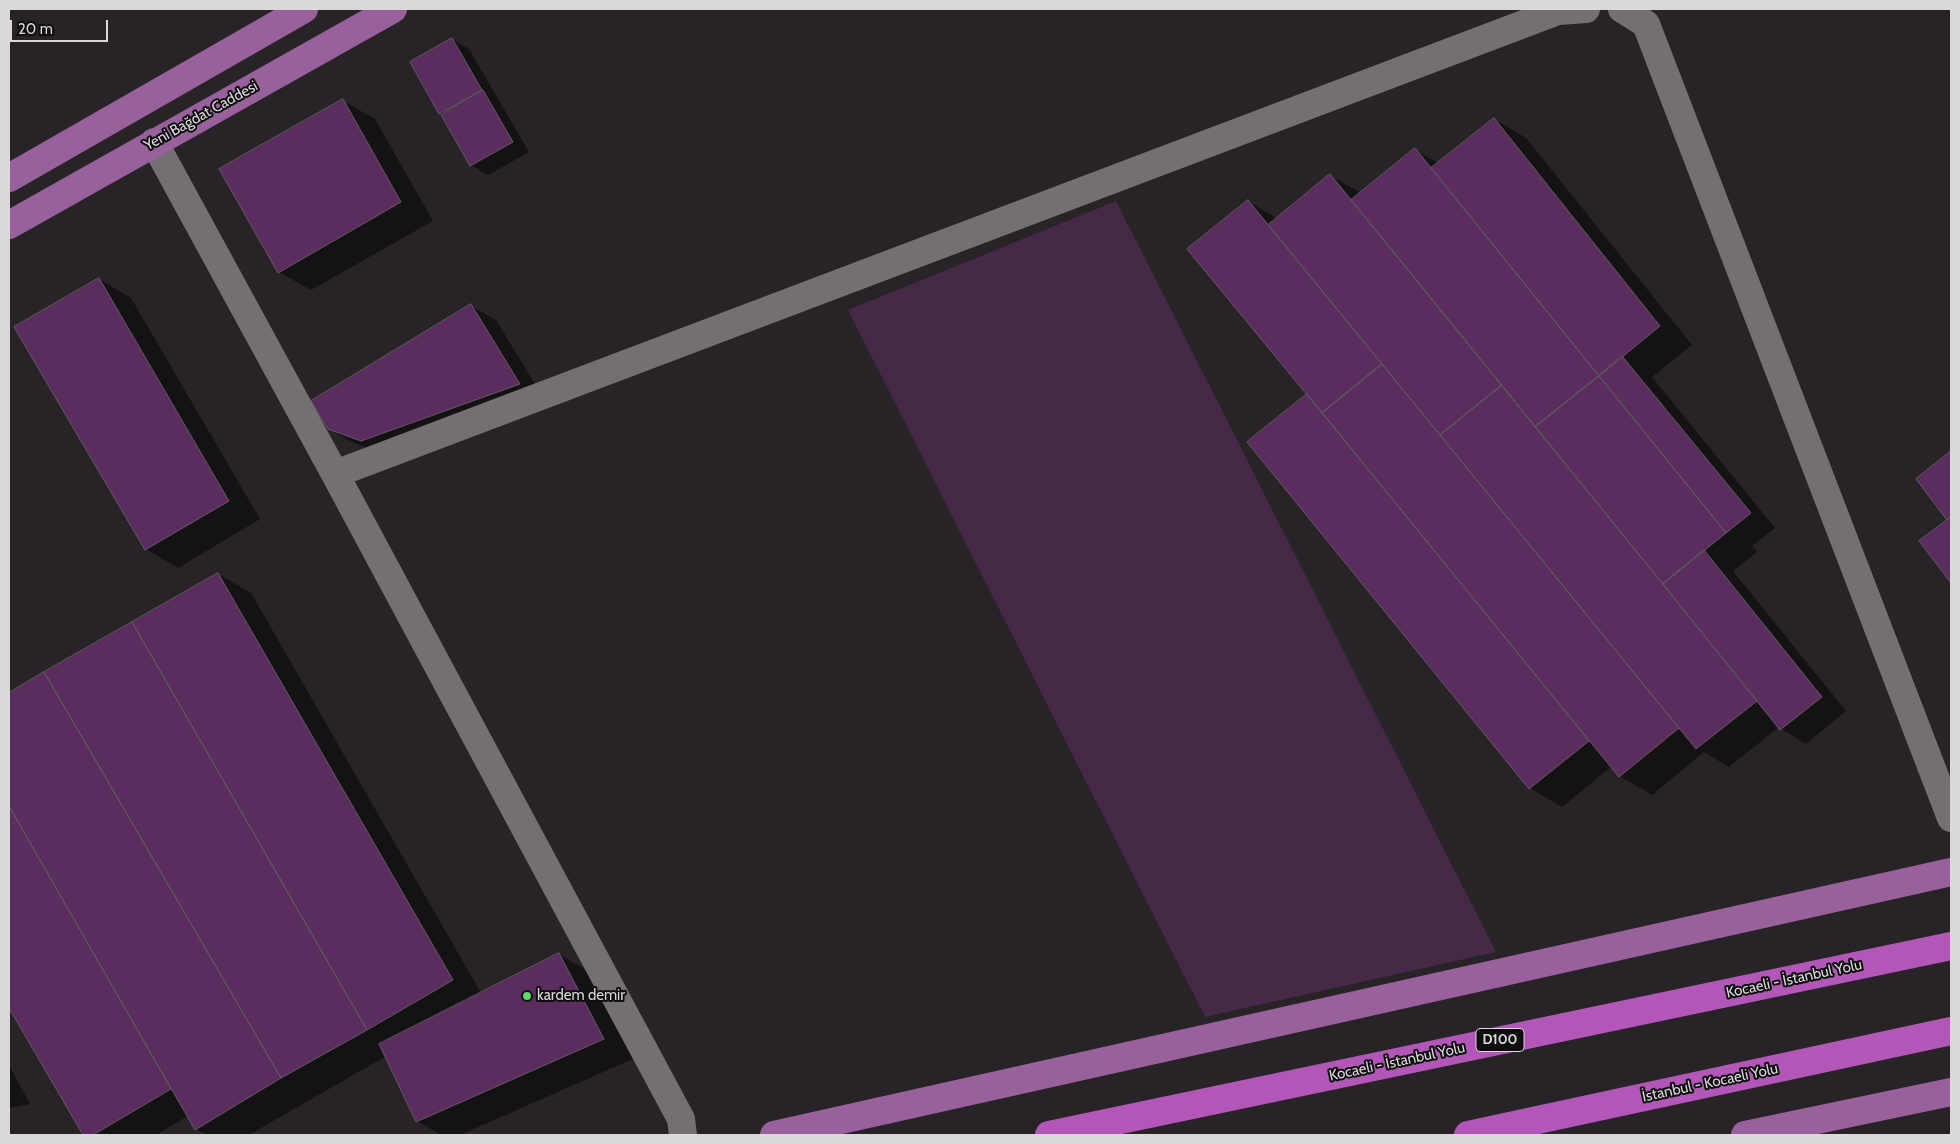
<!DOCTYPE html>
<html>
<head>
<meta charset="utf-8">
<style>
	body { margin:0 }
	#map { position:relative; width:1960px; height:1144px; overflow:hidden; background:#272327; font-family:Cabin,sans-serif }
	canvas { display:block }
	.frame { position:absolute; inset:0; border:10px solid #dbd8db; pointer-events:none }
	.scale { position:absolute; left:10px; top:20px; width:98px; height:22px; box-sizing:border-box; border:2px solid #dbd8db; border-top:0; padding-left:6px; font-size:15px; line-height:18px; white-space:nowrap; color:#dbd8db; -webkit-text-stroke:4px #0f0d0f; paint-order:stroke }
</style>
</head>
<body>
<div id="map">
<canvas width="1960" height="1144"></canvas>
<div class="frame"></div>
<div class="scale">20 m</div>
</div>
<script>
const g = document.querySelector('canvas').getContext('2d');
g.lineJoin = 'round';
function paint(path, color) { g.fillStyle = color; g.fill(path, 'evenodd'); }
function strokePath(path, color, width, dash) { g.strokeStyle = color; g.lineWidth = width; g.lineCap = dash ? 'butt' : 'round'; g.setLineDash(dash || []); g.stroke(path); }
function label(font, color, halo, rows, align = 'center') {
  g.font = font + ' Cabin,sans-serif'; g.lineWidth = 4; g.setLineDash([]); g.textBaseline = 'middle'; g.strokeStyle = halo; g.fillStyle = color; for (const [text, x, y, turn = 0] of rows) {
    g.save(); g.translate(x, y); g.rotate((+turn || 0) * Math.PI / 180); g.textAlign = isNaN(turn) ? turn : align; if (halo) g.strokeText(text, 0, 0); g.fillText(text, 0, 0); g.restore();
  }
}
paint(new Path2D(`
	M1116,201l380,751 -291,65 -357,-707z`), '#452946');
paint(new Path2D(`
	M452,39l17,10 60,103 -41,23 -17,-10 -28,-50 -3,-2z
	M343,101l32,18 58,102 -122,69 -32,-18z
	M1494,119l32,19 166,207 -40,32 123,151 -23,18 5,6 -24,19 113,140 -40,33 -27,-17 -50,40 -25,-15 -52,43 -32,-19 -8,-10 -50,41 -32,-19 -221,-394 -61,-193 30,18 53,-43 30,17 54,-43 23,13z
	M99,279l32,19 129,221 -82,49 -32,-19z
	M471,306l25,14 48,79 -157,56 -33,-12 -25,-14z
	M1951,453v128l-30,-40 28,-21 -31,-41z
	M218,574l33,19 230,400 78,-39 32,19 44,85 -175,77h-19l-24,-14 -31,-65 -137,79h-42l-11,-6 -8,-13 -32,19h-71l-76,-130v-310z
	M9,1065l21,39 -21,4z`), '#0007');
const building = new Path2D(`
	M452,38l30,52 -43,24 -29,-52z
	M483,90l30,52 -43,24 -29,-51z
	M343,99l58,103 -123,71 -59,-104z
	M1494,118l166,208 -61,50 -168,-208z
	M1415,148l184,228 -64,51 -184,-227z
	M1330,174l172,211 -62,50 -172,-210z
	M1248,200l134,164 -60,49 -135,-164z
	M99,278l130,223 -84,49 -131,-223z
	M471,304l49,80 -159,57 -33,-12 -17,-28z
	M1622,356l129,157 -25,20 -127,-157z
	M1382,364l297,364 -60,49 -297,-364z
	M1599,376l127,157 -63,51 -128,-157z
	M1502,385l255,316 -61,48 -256,-314z
	M1307,394l282,347 -60,48 -282,-347z
	M1951,451v66l-4,3 -31,-41z
	M1951,517v66l-32,-42z
	M1704,550l118,147 -42,33 -117,-146z
	M218,573l235,407 -86,50 -235,-408z
	M132,622l235,408 -86,48 -237,-406z
	M44,672l237,406 -86,52 -186,-324v-113z
	M9,806l162,283 -78,46h-10l-74,-127z
	M559,953l45,86 -188,83 -37,-78z`);
paint(building, '#5b2d5e');
strokePath(building, '#605c60', 1);
strokePath(new Path2D(`
	M1622,9l24,15 305,794
	M154,142l181,332 346,645 2,16
	M335,474l1223,-463 28,-2`), '#736f73', 28);
strokePath(new Path2D(`
	M9,178l295,-169
	M9,225l384,-216
	M774,1135l1177,-263
	M1745,1135l206,-43`), '#99619c', 28);
strokePath(new Path2D(`
	M1049,1135l902,-189
	M1468,1135l483,-104`), '#b257b7', 28);
for (const [x, y, r, color] of [
	[527,996,5,"#5fd56b"]
]) { const dot = new Path2D(); dot.arc(x, y, r, 0, 2 * Math.PI); g.fillStyle = color; g.fill(dot); strokePath(dot, '#0f0d0f', 2); }
for (const [x, y, w] of [
	[1500,1040,48]
]) { const box = new Path2D(); box.roundRect(x - w / 2, y - 11.5, w, 23, 4); g.fillStyle = '#0f0d0f'; g.fill(box); strokePath(box, '#dbd8db', 1); }
label('bold 14px', '#dbd8db', null, [
	["D100",1500,1040]
]);
label('15px', '#dbd8db', '#0f0d0f', [
	["Yeni Bağdat Caddesi",201,116,-29],
	["Kocaeli - İstanbul Yolu",1794,979,-12],
	["Kocaeli - İstanbul Yolu",1397,1062,-12],
	["İstanbul - Kocaeli Yolu",1710,1083,-12]
]);
label('15px', '#dbd8db', '#0f0d0f', [
	["kardem demir",537,996]
], 'left');
</script>
</body>
</html>
